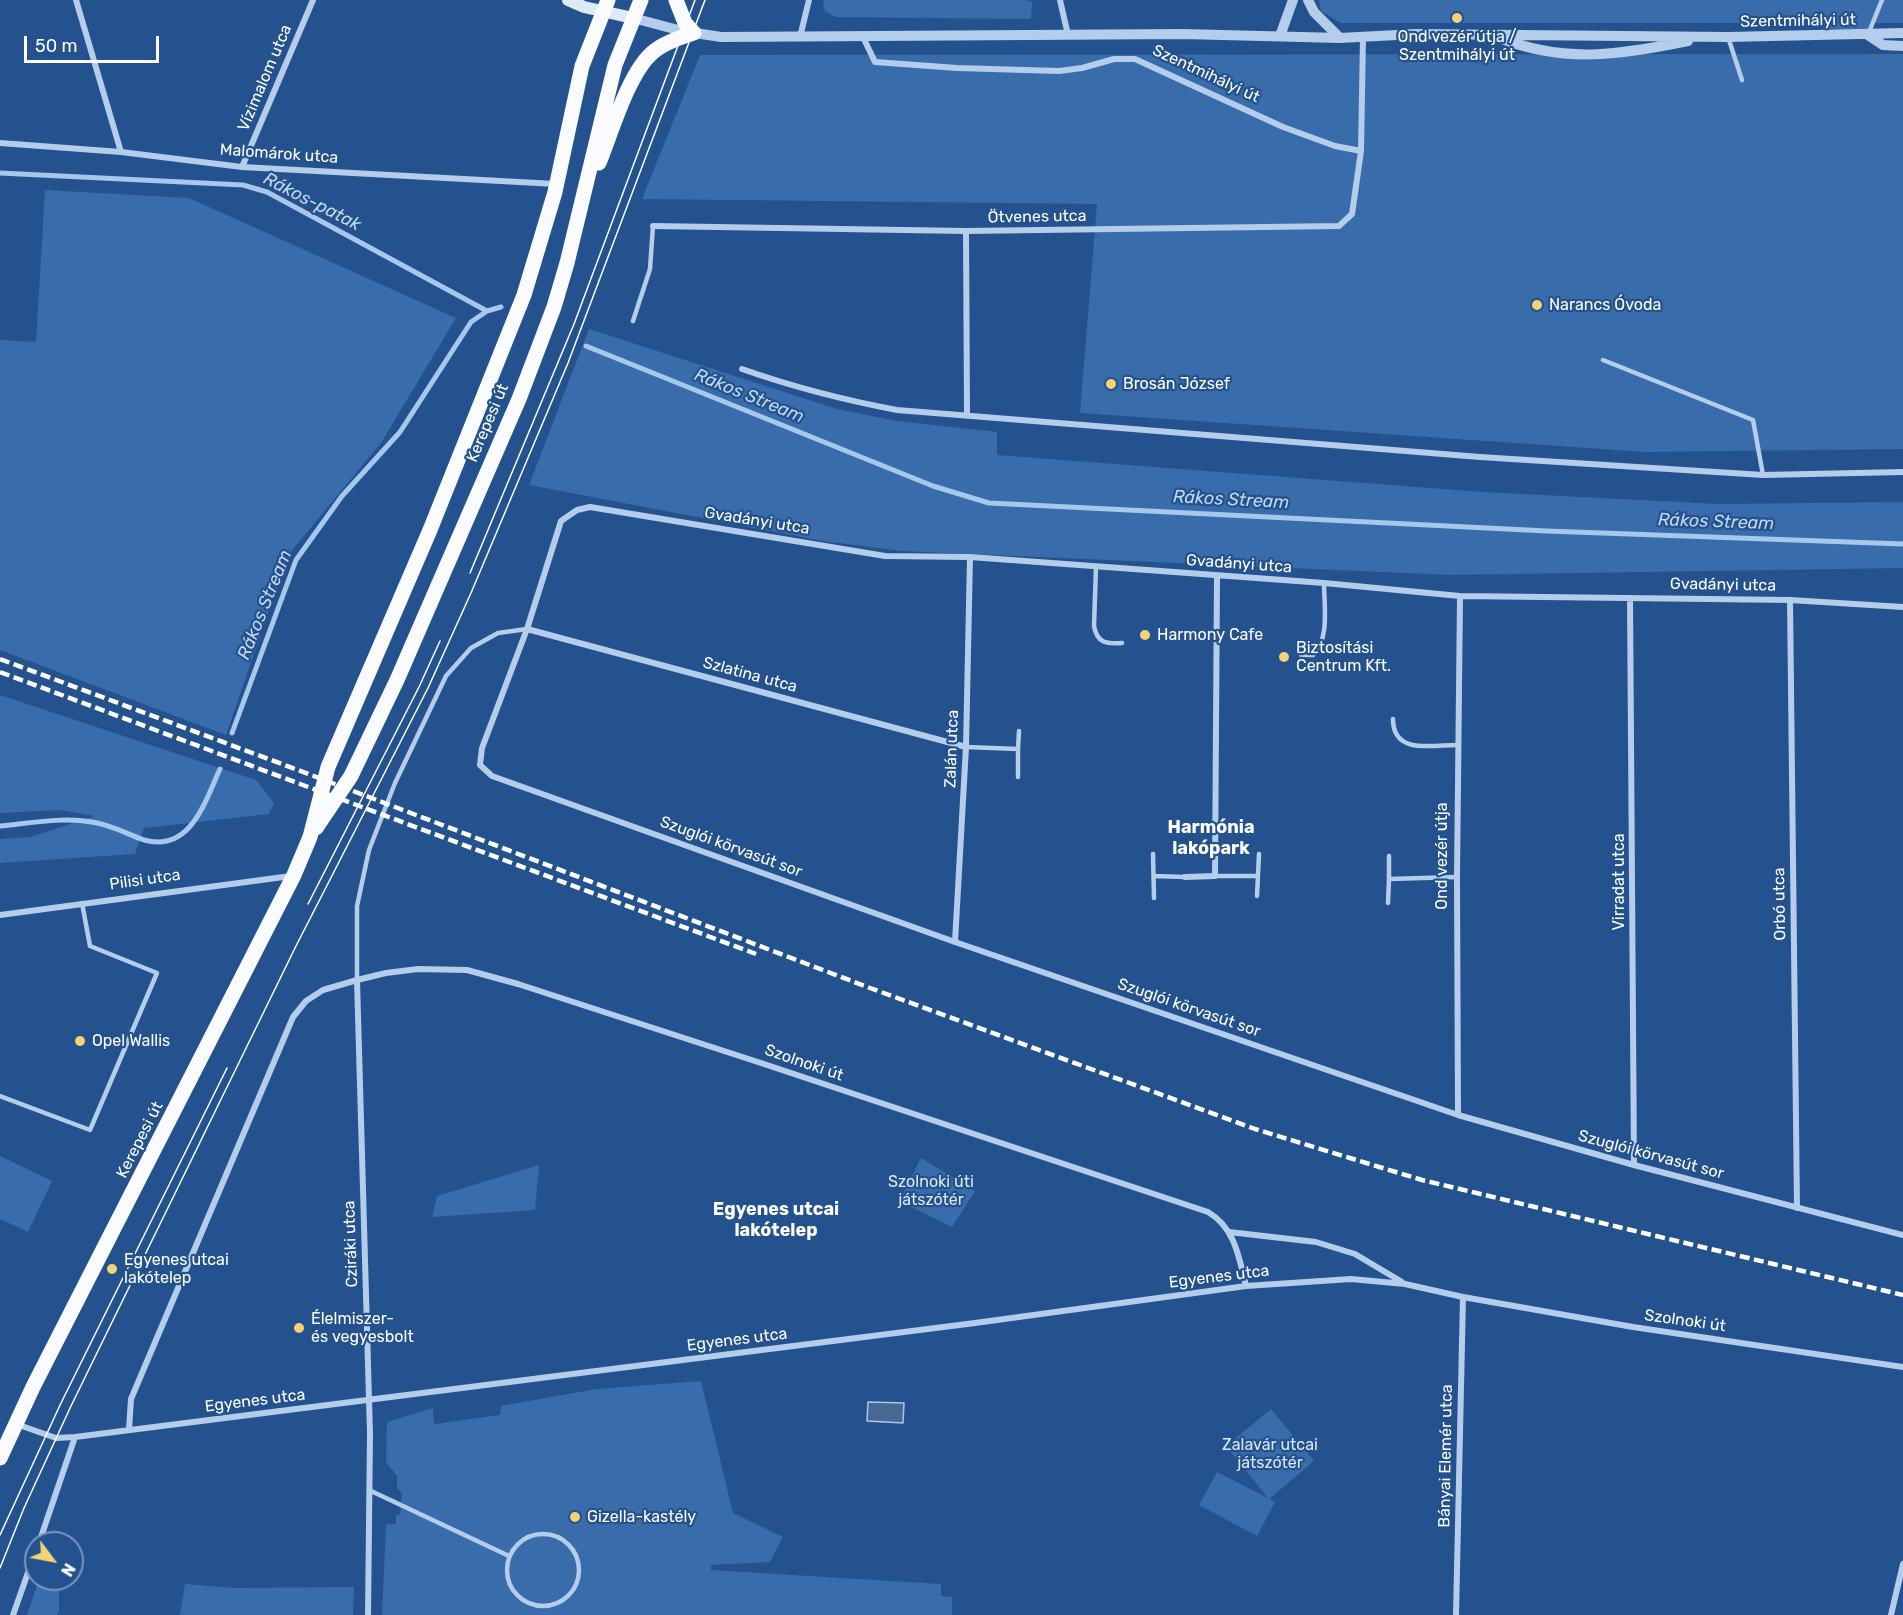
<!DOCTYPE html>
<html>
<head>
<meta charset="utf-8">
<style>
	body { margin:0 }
	#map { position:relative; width:1903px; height:1615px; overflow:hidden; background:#24528e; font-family:Rubik,sans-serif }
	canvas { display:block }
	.north { position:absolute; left:24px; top:1531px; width:60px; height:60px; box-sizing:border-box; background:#24528e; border:2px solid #7c97bb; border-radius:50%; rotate:122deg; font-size:16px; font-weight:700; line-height:24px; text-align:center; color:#fff }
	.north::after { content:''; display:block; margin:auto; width:21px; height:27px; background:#f6d277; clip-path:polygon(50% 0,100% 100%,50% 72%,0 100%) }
	.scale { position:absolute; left:24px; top:36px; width:135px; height:27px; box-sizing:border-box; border:3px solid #fff; border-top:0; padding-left:8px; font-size:18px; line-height:21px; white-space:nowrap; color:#fff; -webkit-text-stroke:4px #24528e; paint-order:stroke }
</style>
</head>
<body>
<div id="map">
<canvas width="1903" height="1615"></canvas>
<div class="north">N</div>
<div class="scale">50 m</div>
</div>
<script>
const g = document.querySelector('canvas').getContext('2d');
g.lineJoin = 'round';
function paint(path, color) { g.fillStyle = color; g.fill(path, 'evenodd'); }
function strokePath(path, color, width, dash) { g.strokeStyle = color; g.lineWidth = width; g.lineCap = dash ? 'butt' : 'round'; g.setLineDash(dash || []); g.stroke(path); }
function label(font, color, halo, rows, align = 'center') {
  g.font = font + ' Rubik,sans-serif'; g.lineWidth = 4.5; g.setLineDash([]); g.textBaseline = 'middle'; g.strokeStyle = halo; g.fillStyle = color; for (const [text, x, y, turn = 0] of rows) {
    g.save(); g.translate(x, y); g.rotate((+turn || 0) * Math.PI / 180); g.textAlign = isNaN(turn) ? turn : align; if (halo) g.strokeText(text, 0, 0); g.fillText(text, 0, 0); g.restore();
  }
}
paint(new Path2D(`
	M824,0h202l6,2 -1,17 -195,-2 -11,-6 -2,-8z
	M1319,0h584v23h-30l-5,12 -71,-12h-456l-20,-12z
	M1903,54v395l-258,3 -565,-39 17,-209 -455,-5 58,-144z
	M45,190l144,8 267,120 -75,125 -93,112 -62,180 -226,-85v-310l36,2z
	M589,329l248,80 60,12 100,11v23l486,37 236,12 184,-2v66l-453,7 -548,-24 -79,-10 -294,-56z
	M0,695l256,85 18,23 -5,11 -125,14 -9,26 -135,9v-24l30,-2 65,-21 -34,-6 -61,3z
	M0,1156l52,25 -24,51 -28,-13z
	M921,1158l54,33 -23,36 -53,-26z
	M539,1165l-4,45 -103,7 5,-21z
	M701,1381l32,132 50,24 -13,25 -59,3v5l230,14v12l11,1v18h-570l4,-91h10v-8l4,-2 2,-20 -5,-6v-12l-11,-14 1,-40 46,-14 1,16 66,-9 1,-9 95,-17z
	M1271,1409l43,52 -45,38 6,3 -18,34 -58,-31 18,-33 51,26 -42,-52z
	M39,1579h20v31l-2,5h-30z
	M185,1584l49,4 120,-1 -1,28h-173z`), '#386cab');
const water = new Path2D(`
	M868,1402l36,1 -1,20 -36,-2z`);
paint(water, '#486893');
strokePath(water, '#a8c7ec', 1.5);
strokePath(new Path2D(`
	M0,173l243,12 24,7 220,119
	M586,346l347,140 56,17 558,28 356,13
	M232,733l64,-173 46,-64 58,-64 71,-110 16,-11 14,-4
	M0,826c30,-3 62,-9 92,-4 20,3 35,12 52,18 47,13 61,-39 76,-71`), '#a8c7ec', 5);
strokePath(new Path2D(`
	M1869,32l13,-32
	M1728,37l14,43
	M633,321l17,-52 3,-43
	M1603,360l150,60 10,55
	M1096,567l-2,59c3,17 12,18 28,17
	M1301,655h12c17,-16 11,-50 11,-72
	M1393,719c0,36 39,26 64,26
	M966,747l52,2 1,-18
	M1018,749v28
	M1153,854l1,44
	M1389,856v23l68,-2
	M1154,876l31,1
	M1215,876h43
	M1257,896l2,-42
	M1388,903l1,-24
	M357,980v-74l12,-56 26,-67 51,-107 25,-28 27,-15 29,-4
	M0,1096l90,34 67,-157 -67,-27 -8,-43
	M369,1490l140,66
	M507 1570a36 36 0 1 1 72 0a36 36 0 1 1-72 0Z`), '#b4cdeb', 4.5);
strokePath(new Path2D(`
	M76,0l45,152
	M1060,0l8,35
	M800,37l9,-37
	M863,37l12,25 82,6 102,3 23,-3 32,-9h21l148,68 52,19 26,5
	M0,143l121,9 121,15 314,17
	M242,167l71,-167
	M653,226l313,5 373,-5 13,-12 9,-63 2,-114
	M966,231l1,183
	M742,369c51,18 102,31 155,41l583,47 283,18 140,-3
	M1630,598l4,567
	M1790,600l7,608
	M1903,607l-113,-7 -330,-4 -136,-13 -354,-26 -85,-1 -295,-49 -13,3 -16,11 -34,108 -45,119 -2,17 12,11 463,166 503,173 176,50 269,70
	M527,629l439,118
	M1185,877l30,-1 2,-299
	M0,915l291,-39
	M955,942l11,-195 4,-190
	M357,980l13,454 -2,181
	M1458,1115l-1,-238 3,-281
	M1229,1232l87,10 39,12 47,28
	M16,1424l40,14 19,-1 900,-114 271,-37 105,-7 54,5 58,13 170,30 270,40
	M129,1430l2,-31 162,-382 13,-16 17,-11 34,-10 29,-7 32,-4 49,1 51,14 246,80 444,148c27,16 31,45 38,74
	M39,1543l36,-106
	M13,1615l23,-65
	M1456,1615l7,-318
	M1891,1615l12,-51`), '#b4cdeb', 6);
strokePath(new Path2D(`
	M1308,0l6,12 26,26
	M633,18l49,13 39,6 462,-3 157,4 75,-4 313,3 175,-4
	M1868,35l15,10 20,1
	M1280,36l13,-36
	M1497,37c67,27 123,18 191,4`), '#b4cdeb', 10);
strokePath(new Path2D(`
	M568,0l16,7 49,11`), '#dfeaf9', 12);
strokePath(new Path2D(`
	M599,163c12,-29 29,-89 53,-110 11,-10 27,-15 42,-20l-9,-10 -9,-23
	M316,828l35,-52 46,-96 122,-281 35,-92 13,-44 48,-198 26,-65
	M0,1458l33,-71 261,-512 16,-38 18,-70 102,-237 94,-235 31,-103 27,-126 26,-66`), '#f9fbff', 15);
strokePath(new Path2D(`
	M470,573l104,-249 121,-324
	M308,904l111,-217 21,-46
	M0,1535l61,-132 166,-335
	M0,1568l24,-60 47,-102 225,-460 132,-258 43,-95 97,-230 137,-363`), '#fff', 1.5);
strokePath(new Path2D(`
	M0,659l298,111 572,218 385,141 167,51 481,115
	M0,672l756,282`), '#fff', 4.5, [10, 4.5]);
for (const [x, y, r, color] of [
	[1457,18,6,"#f6d277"],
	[1537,305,6,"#f6d277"],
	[1111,384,6,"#f6d277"],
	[1145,635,6,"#f6d277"],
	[1284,657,6,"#f6d277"],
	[80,1041,6,"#f6d277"],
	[112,1269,6,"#f6d277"],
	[299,1328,6,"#f6d277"],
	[575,1517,6,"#f6d277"]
]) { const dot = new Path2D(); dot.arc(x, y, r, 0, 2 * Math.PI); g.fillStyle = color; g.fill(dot); strokePath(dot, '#24528e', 2); }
label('16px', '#fff', '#24528e', [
	["Szentmihályi út",1798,21,-1],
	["Szentmihályi út",1206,74,25],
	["Vízimalom utca",265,78,-67],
	["Malomárok utca",279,154,4],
	["Ötvenes utca",1037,217,-1],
	["Kerepesi út",488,423,-67],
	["Gvadányi utca",757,521,9],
	["Gvadányi utca",1239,564,4],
	["Gvadányi utca",1723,585,1],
	["Szlatina utca",750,675,15],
	["Zalán utca",952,749,-88],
	["Szuglói körvasút sor",731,847,20],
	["Ond vezér útja",1442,856,-90],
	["Pilisi utca",145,880,-8],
	["Virradat utca",1619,882,-90],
	["Orbó utca",1780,904,-91],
	["Szuglói körvasút sor",1189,1008,19],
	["Szolnoki út",804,1063,19],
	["Kerepesi út",140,1140,-63],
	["Szuglói körvasút sor",1651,1155,15],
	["Cziráki utca",351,1244,-92],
	["Egyenes utca",1219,1277,-7],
	["Szolnoki út",1685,1321,8],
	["Egyenes utca",737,1340,-7],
	["Egyenes utca",255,1401,-7],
	["Bányai Elemér utca",1446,1456,-89]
]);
label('16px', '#fff', '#24528e', [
	["Ond vezér útja /",1457,37,"center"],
	["Szentmihályi út",1457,55,"center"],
	["Narancs Óvoda",1549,305],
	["Brosán József",1123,384],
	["Harmony Cafe",1157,635],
	["Biztosítási",1296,648],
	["Centrum Kft.",1296,666],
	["Opel Wallis",92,1041],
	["Egyenes utcai",124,1260],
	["lakótelep",124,1278],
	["Élelmiszer-",311,1319],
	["és vegyesbolt",311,1337],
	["Gizella-kastély",587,1517]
], 'left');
label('16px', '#d9e7f9', '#24528e', [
	["Szolnoki úti",931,1182],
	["játszótér",931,1200],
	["Zalavár utcai",1270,1445],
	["játszótér",1270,1463]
]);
label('italic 18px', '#c0d7f2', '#24528e', [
	["Rákos-patak",312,202,27],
	["Rákos Stream",749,396,22],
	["Rákos Stream",1231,500,3],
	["Rákos Stream",1716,522,2],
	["Rákos Stream",265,605,-68]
]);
label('bold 18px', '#fff', '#24528e', [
	["Harmónia",1211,828],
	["lakópark",1211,849],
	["Egyenes utcai",776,1210],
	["lakótelep",776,1231]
]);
</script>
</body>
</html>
